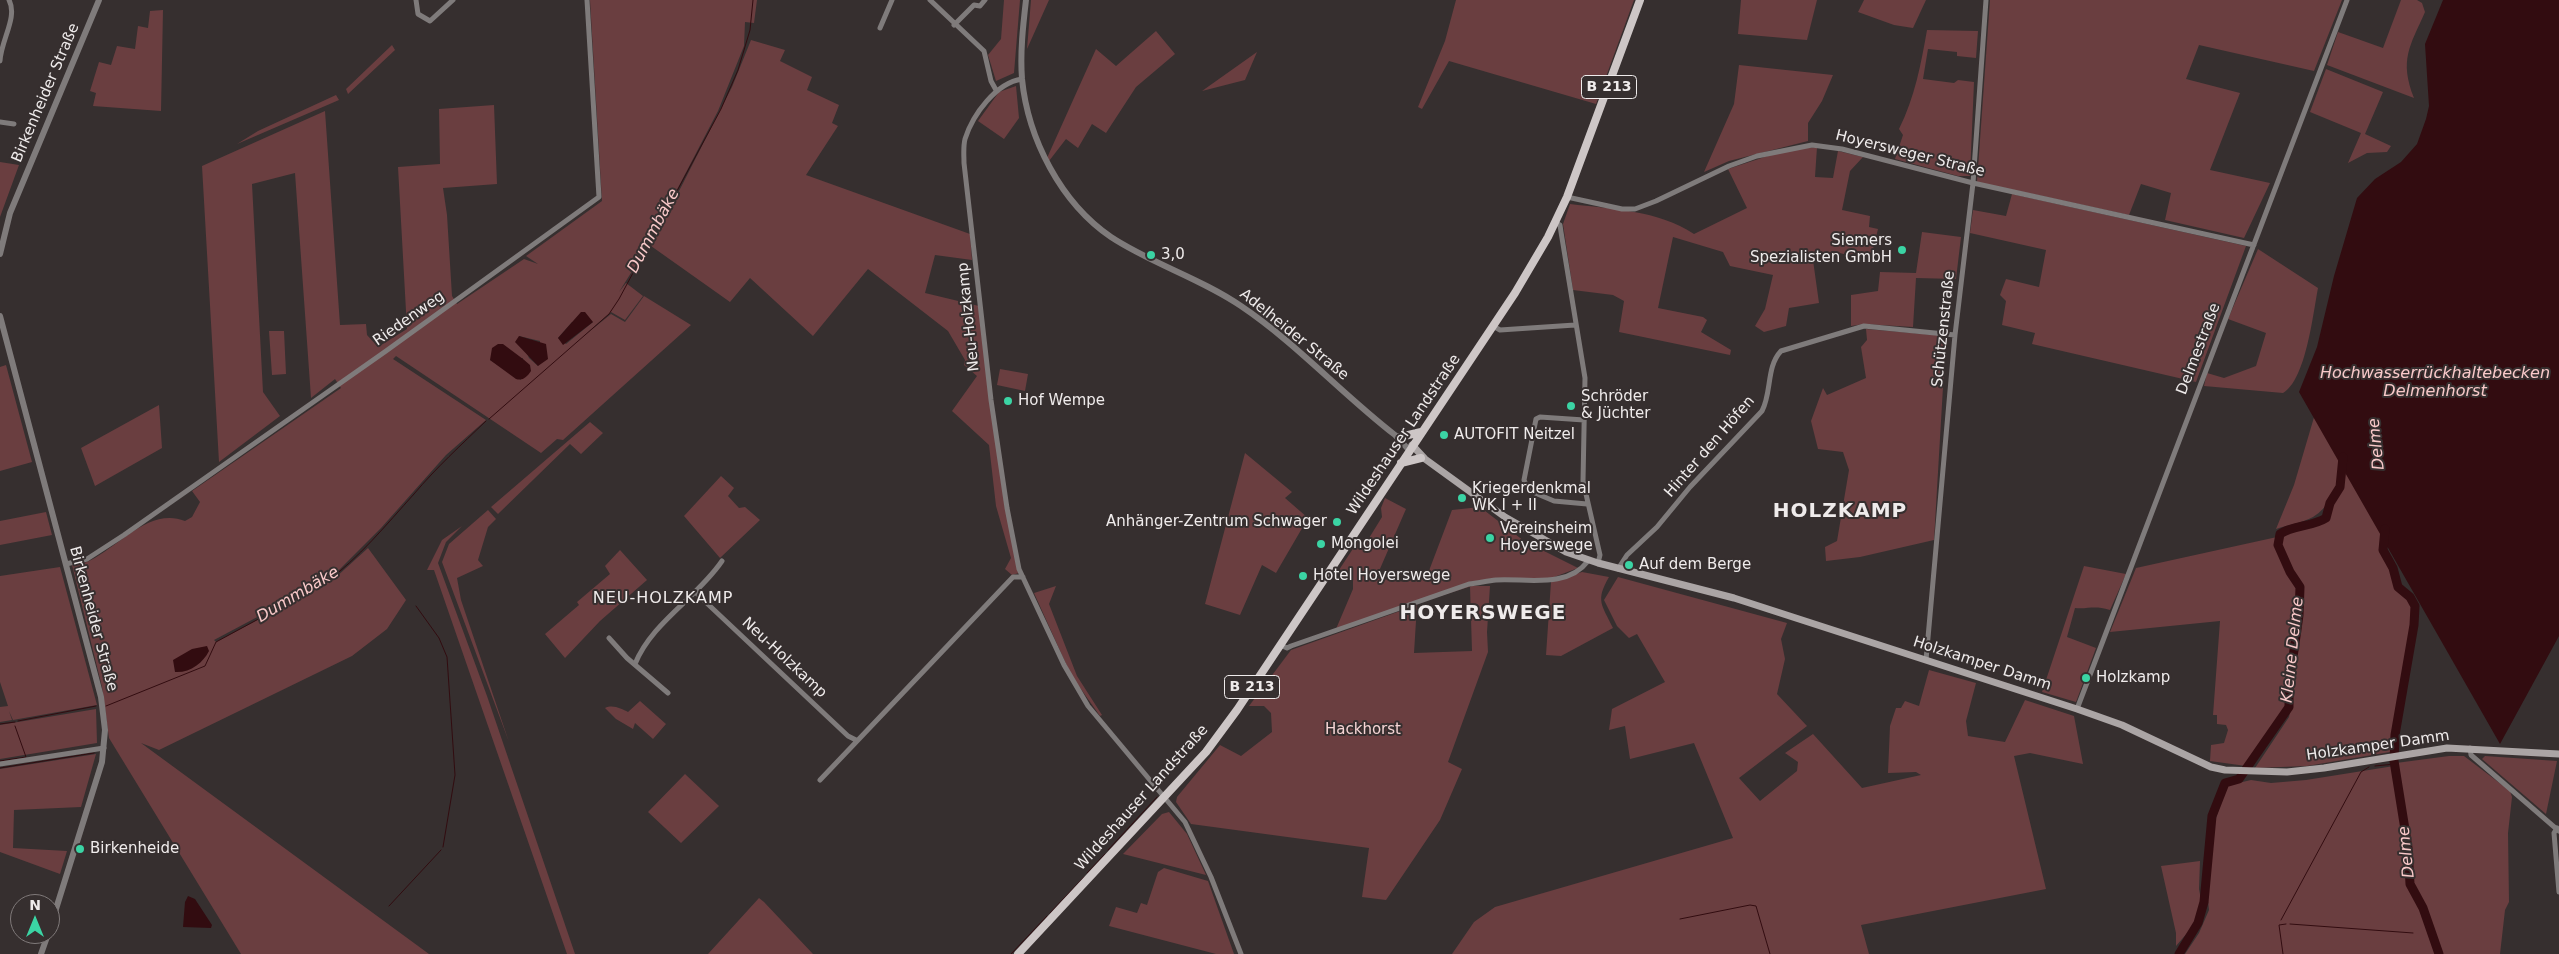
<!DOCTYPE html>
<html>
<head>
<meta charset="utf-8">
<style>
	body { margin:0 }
	#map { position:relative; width:2559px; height:954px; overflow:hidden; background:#362f2f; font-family:"DejaVu Sans",sans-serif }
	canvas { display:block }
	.north { position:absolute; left:10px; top:894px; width:50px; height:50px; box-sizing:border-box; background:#362f2f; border:1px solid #807a7a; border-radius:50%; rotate:0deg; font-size:14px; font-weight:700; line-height:20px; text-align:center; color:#efebeb }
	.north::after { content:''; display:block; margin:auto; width:18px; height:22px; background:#3bd4a4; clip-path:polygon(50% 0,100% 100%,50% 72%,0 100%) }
</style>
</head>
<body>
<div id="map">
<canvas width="2559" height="954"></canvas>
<div class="north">N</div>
</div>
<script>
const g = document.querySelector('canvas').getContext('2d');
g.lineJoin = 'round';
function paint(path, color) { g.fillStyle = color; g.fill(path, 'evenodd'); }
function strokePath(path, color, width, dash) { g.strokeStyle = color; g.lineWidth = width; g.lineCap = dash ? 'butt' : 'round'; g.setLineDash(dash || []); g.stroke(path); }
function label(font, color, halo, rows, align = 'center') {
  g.font = font + ' "DejaVu Sans",sans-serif'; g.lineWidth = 4; g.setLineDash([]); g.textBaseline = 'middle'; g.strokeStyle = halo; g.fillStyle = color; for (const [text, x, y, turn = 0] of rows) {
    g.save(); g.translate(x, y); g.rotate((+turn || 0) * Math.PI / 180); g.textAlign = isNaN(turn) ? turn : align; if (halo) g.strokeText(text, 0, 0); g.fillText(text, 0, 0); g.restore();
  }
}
paint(new Path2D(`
	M590,0h167l-3,23 -9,-1 -1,24 -26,65 -72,138 -27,43 7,-9 17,13 -18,24 -14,-8 -26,23 26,-21 14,8 19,-26 47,29 -128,115 -6,-1 -16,14 -145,-97 -3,3 93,61 -40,35 -65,73 -48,48 2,2 33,-30 38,52 -19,29 -35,27 -193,94 -18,-7 288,211h-188l-132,-216 -7,-51 -30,-122c6,-1 14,-2 19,-5 29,-15 59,-53 94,-39l7,-4 8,-15 -8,-11 149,-103 -6,-9 -24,19 -16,-225 -43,11 11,208 17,24 -61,46 -17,-296 123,-55 15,214 26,-1 1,11 11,12 29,-18 -9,-162 42,-3 -1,-55 55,-4 3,79 -54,4 4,27 5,81 5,8 67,-45 14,5 -12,-8 76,-55zM572,322h21l-27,22 -8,-6zM519,336l21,5 -2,25 -9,-8zM523,358l-2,22 -31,-20zM278,606l2,2 -64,34 -2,-2z
	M1004,0h16l-6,73 -18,8 -8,-26 13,-16z
	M1031,0h18l-22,49z
	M1456,0h178l-38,104 -147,-43 -27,48 -4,-2 27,-66z
	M1741,0h76l-10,40 -69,-6z
	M1864,0h62l-13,28 -19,-3 -36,-13z
	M1990,0h352l-28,71 -115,-26 -13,34 54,14 -30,77 60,13 -26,55 -79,-18 6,-27 -30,-9 -12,31 -152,-33z
	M2401,0h16l5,3 3,9c-15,34 -26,48 -11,86l-87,-33 11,-33 45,16z
	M163,10l-2,101 -68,-5 3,-13 -6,-2 9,-29 12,3 6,-19 18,3 3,-23 10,2 2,-17z
	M1927,30l51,1 -2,27 -19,-2v-4l-29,-3 -5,30 31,4 4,-3 16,2 -4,94h-12l-63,-17 8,-24 -4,-6c16,-32 22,-65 28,-99z
	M1156,31l19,23 -39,33 -30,46 -14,-9 -14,24 -12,-9 -17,22 -2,-3 49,-109 20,17z
	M751,40l34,10 -5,11 32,16 -5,13 32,15 -7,18 6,3 -32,49 164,59 2,26 -37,-5 -10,38 54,13 26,201 14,66 -7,2 -7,-6 6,-11 -15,-52 -7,-61 -37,-34 25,-35 -13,-11 1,-5 -17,-29 -80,-62 -55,67 -63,-58 -20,24 -79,-56 81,-159z
	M392,45l3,5 -47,44 -2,-5z
	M1257,52l-12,28 -43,11z
	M1739,65l94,10 -11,26 -14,22v18l-79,20 -25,11 30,-68z
	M2326,69l57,23 -18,42 26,12 -4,6 -20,1 -19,10 13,-30 -51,-21z
	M1016,86l3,32 -15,21 -26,-18 21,-29z
	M336,95l3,5 -102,44 21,-13z
	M1817,147l-2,30 18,1 5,-27 25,6 -13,14 -8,39 28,6 -1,11 9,2 -8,32 -34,-9 -24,1 7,50 -30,5 -3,18 -22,6 -9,-6 10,-17 8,-34 -43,-9 -7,-14 -50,-15 -15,71 45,9 4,3 -6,12 30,18 -1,5 -111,-23 5,-31 -11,-6 -40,-5 -10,-66 7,-20c42,5 88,6 124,30l53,-26 -19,-39 58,-19z
	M0,162l19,3 -19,52z
	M2012,194l234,52 -50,136 -164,-38 3,-11 -33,-8 4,-24 -6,-6 6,-16 33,8 7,-37 -76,-17 3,-23 33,6z
	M1922,232l39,5 -5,42 -40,-1 -3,49 -49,-3 -13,2v-31l27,-4 2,-19 36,1z
	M2258,249l60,39c-5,26 -12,92 -35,105l-79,-7 3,-13 17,5 32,-12 10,-33 -38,-14z
	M1866,329l80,7 -12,204 -74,17 -34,4 -1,-14 12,-6 12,-71 -6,-18 -25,-3 -7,-28 12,-33 4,7 39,-17 -5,-31 6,-7z
	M269,331h15l2,43 -14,1z
	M6,365l26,97 -32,9v-104z
	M1000,369l28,5 -3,17 -28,-6z
	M2320,397l27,22c-5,30 -3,80 -34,98 -11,6 -25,8 -37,12l18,-44z
	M159,405l3,43 -67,38 -14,-38z
	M590,422l13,11 -22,21 -11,-10 -72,70 -7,-7z
	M1245,453l47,39 -7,6 23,20 -32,55 -14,-8 -22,50 -35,-11z
	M2343,469l41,57 -4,20 12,23 5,18 15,17 1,20 -23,128 -83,14 -52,2 34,-51 3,-14 -1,-18 10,-73 1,-25 -15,-24 -8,-17 2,-11c13,-9 32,-7 47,-16 6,-22 14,-25 15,-50z
	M721,476l13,12 -6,8 11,12 6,-1 15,13 -40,38 -36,-42z
	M1385,498l21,11 -30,69 29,4 22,-6 25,-66 28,-3 44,34 54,27 -29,11h-55l-158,50 17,-40v-8l-14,-11 19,-29 8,2 16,-26 -1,-9z
	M488,510l8,9 -8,8 -10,33 5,6 -26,12 4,22 48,142 -67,-180 7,-18z
	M46,512l6,23 -52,10v-24z
	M462,526l-16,16 -8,21 49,133 88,258h-8l-133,-384h-7l15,-30z
	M2277,537c1,18 11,35 21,49l-14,128 -38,52 -36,-5 1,-16 13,-2 4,-13 -2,-5 -9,-1v-9h-4l7,-94 -110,11 26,-64z
	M620,550l27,30 -47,41 -35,37 -20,-24 34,-29 -2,-3 33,-28 -5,-8z
	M2084,566l42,8 -16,36c-16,-5 -20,-1 -35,-2l-8,29 29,11 -20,54 -34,-10z
	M60,567l37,138 -84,15 -4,-9 3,9 -12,2v-15l8,-1 -8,-24v-106z
	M1582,572l27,5c-14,24 -7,28 4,51l-52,28 -15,-1 5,-73z
	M1618,577l169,46 -6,16 4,20 -8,35 30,32 -68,52 21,23 37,-30 1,-9 -13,-9 28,-19 49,54 59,-13 -5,-3 -28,1 2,-47 6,-18h5l4,-7 14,5 10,-36 47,13 -10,38 2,15 37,6 20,-42 49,16 9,48 -53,-11 -16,3 32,133 -185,36 8,29h-417l22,-32 21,-15 238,-69 -39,-95 -64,16 -5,-33 -16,4 3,-21 53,-27 -28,-48 -8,4 -12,-12 -13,-26z
	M1056,586l-7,18 28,72 25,39 -2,1 -29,-41 -37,-82z
	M1470,586h20l-3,46 1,20 -40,110 14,7 -22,51 -54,80 -24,-3 7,-49 -178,-24 -15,-22 1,-5 43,-52 21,11 31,-24 -1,-19 -7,-7h-15l42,-56 126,-45 -3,48 58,-2z
	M640,701l26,23 -13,15 -18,-16 -2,6 -17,-10 -11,-11c8,-4 17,1 23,4z
	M96,709l1,34 -97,16v-34z
	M96,754l-15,53 -67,3 -1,38 54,3 -7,23 -60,-22v-83z
	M2449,756h15l46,35 2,6 -4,36 1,69 -4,8 -5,44h-60l-2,-15 -26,-56 -2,-33 -14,-87z
	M2485,756l72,5 -11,53 -64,-55z
	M2394,766l13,82 2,36 24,54 4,16h-252l14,-21 10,-23 -2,-19 5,-60 14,-45 25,-6 20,3 35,-3z
	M685,774l34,32 -38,37 -33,-31z
	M1169,812l18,22 19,41 -83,-21 39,-40z
	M2200,861l-1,28 3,16 -2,13 -24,28v-13l-15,-67z
	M1164,868l44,13 26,73h-18l-107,-28 7,-19 21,6 4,-10 6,2 11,-33z
	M759,898l5,4 49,52h-105z`), '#6a3e40');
paint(new Path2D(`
	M2443,0h116v636l-59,108 -201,-352 18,-45 17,-71 23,-78 18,-19 26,-17 16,-18 9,-25 3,-13 -4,-62z
	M581,312h4l8,10 -30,23 -5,-7z
	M519,336l27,8 2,15 -10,7 -23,-24z
	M498,344h5l20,15 7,6 1,6c-4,6 -8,10 -15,8l-26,-19 2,-12z
	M207,646l2,5c-6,12 -19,22 -34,21l-2,-12 19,-11z
	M188,896l7,3 17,26 -1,3 -28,-1 2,-25z`), '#320c10');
strokePath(new Path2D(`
	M489,419l120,-105 10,-15 102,-190 17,-39 12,-40 3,-30
	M416,606l23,32 8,19 8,118 -12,72
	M106,706l99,-40 11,-24 109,-59c34,-25 61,-58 89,-89 22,-26 47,-49 72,-73
	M18,721l78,-15
	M0,724l15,-2
	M0,761l26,-4 -11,-31
	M2375,766l20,-2
	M0,768l94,-15
	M1108,850l49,-53
	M1087,873l18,-19
	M389,906l52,-56
	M1050,913l34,-36
	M1680,919l70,-14 6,1 14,48
	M2281,920l80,-148 8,-5
	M2290,924l123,9
	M1011,954l36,-38
	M2283,954l-4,-29 7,-1`), '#320c10', 1);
strokePath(new Path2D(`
	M2385,529l-2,21 10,18 5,19 12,10 5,9 -1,19 -19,110 -1,26 14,87 2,36 13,24 16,46
	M2179,954l19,-31 6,-21 8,-86 13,-33 14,-4 50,-72v-22l10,-70 1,-28 -10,-15 -12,-27 2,-11c13,-9 32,-7 46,-16l4,-15 10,-16 3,-30`), '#320c10', 9);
strokePath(new Path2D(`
	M416,0l2,14 12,7 23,-21
	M930,0l54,51 7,30 5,9
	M954,25l20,-20 6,1 5,-6
	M880,28l12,-28
	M0,61c1,-21 18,-44 9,-61
	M1022,79c-26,4 -49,35 -57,60 -2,8 -1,16 -1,24l27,237 16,108 12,61 45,96 24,41 97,116 26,55 30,77
	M0,122l14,2
	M1567,197l55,12h13l21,-8 73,-35 28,-10 55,-11 30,4 131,34 281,62
	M1556,223l4,2 1,7 24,146 -2,103 17,74 -2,8
	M1493,326l7,4 75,-5
	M1584,420l-44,-3 -4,2 -12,61 4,10 26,11 33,3
	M66,564l21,-5 37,-24 262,-184 213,-154 -12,-197
	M1618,569l9,-14 30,-28 33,-40 72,-76c10,-19 4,-44 19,-60l83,-25 91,9
	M695,592l153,144 8,4
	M609,638l18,20 41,35
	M1280,645l7,3 4,-2 178,-62c9,-1 18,-3 27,-4 30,-2 71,9 92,-19
	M1926,660l29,-325 18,-152 13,-183
	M635,664c17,-42 62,-66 87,-103
	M2077,709l270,-709
	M2470,748l1,7 88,76
	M0,764l104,-16
	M820,780l193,-203h10
	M2557,828l-3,5 5,59`), '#7f7b7b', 5);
strokePath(new Path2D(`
	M1026,0c-3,26 -6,53 -4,79 6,60 39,124 89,158 41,27 89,41 130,69 55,37 101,88 154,129l14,15
	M0,254l10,-41 89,-213
	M0,316l101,381 4,33 -3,32 -52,166
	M41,954l7,-20`), '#7f7b7b', 6);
strokePath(new Path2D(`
	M1412,445l13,14 80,58 61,35 32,11 136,35 343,111 45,16 89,42 14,3 62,2 37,-4 123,-20 112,6`), '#aba5a5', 7);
strokePath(new Path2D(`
	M1400,437l21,-5
	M1401,463l20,-5
	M1018,954l188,-202 31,-42 278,-417 33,-56 19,-40 73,-197`), '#cdc6c6', 8);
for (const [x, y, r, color] of [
	[1902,250,5,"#3bd4a4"],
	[1151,255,5,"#3bd4a4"],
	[1008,401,5,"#3bd4a4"],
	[1571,406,5,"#3bd4a4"],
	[1444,435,5,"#3bd4a4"],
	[1462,498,5,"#3bd4a4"],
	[1337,522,5,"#3bd4a4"],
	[1490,538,5,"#3bd4a4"],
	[1321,544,5,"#3bd4a4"],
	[1629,565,5,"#3bd4a4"],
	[1303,576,5,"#3bd4a4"],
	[2086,678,5,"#3bd4a4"],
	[80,849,5,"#3bd4a4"]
]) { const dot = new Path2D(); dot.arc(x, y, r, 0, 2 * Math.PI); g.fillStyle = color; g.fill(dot); strokePath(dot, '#362f2f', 2); }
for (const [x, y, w] of [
	[1609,87,55],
	[1252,687,55]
]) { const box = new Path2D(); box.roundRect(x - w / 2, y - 11.5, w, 23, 4); g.fillStyle = '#362f2f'; g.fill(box); strokePath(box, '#efebeb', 1); }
label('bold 14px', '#efebeb', null, [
	["B 213",1609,87],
	["B 213",1252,687]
]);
label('15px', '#efebeb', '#362f2f', [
	["Birkenheider Straße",46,93,-67],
	["Hoyersweger Straße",1910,154,14],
	["Neu-Holzkamp",969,317,-96],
	["Riedenweg",409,319,-35],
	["Schützenstraße",1944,329,-84],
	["Adelheider Straße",1294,335,39],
	["Delmestraße",2199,349,-69],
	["Wildeshauser Landstraße",1404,435,-56],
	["Hinter den Höfen",1710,447,-49],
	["Birkenheider Straße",93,619,75],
	["Neu-Holzkamp",784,658,43],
	["Holzkamper Damm",1982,664,18],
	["Holzkamper Damm",2378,746,-8],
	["Wildeshauser Landstraße",1142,798,-48]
]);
label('15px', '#efebeb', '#362f2f', [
	["Siemers",1892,241,"right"],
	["Spezialisten GmbH",1892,258,"right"],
	["3,0",1161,255],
	["Schröder",1581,397],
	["& Jüchter",1581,414],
	["Hof Wempe",1018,401],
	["AUTOFIT Neitzel",1454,435],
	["Kriegerdenkmal",1472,489],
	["WK I + II",1472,506],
	["Anhänger-Zentrum Schwager",1327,522,"right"],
	["Vereinsheim",1500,529],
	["Hoyerswege",1500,546],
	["Mongolei",1331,544],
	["Auf dem Berge",1639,565],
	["Hotel Hoyerswege",1313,576],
	["Holzkamp",2096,678],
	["Birkenheide",90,849]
], 'left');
label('15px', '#f6d5d5', '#362f2f', [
	["Hackhorst",1363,730]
]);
label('italic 16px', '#f9c9c9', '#362f2f', [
	["Dummbäke",654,231,-62],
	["Hochwasserrückhaltebecken",2435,374],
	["Delmenhorst",2435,392],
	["Delme",2377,444,-96],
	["Dummbäke",298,595,-31],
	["Kleine Delme",2293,650,-84],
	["Delme",2407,852,-96]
]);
g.letterSpacing = '1px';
label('16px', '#efebeb', '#362f2f', [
	["NEU-HOLZKAMP",663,599]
]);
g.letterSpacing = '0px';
g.letterSpacing = '1px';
label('bold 20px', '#efebeb', '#362f2f', [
	["HOLZKAMP",1840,512],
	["HOYERSWEGE",1483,614]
]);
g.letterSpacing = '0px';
</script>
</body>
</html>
